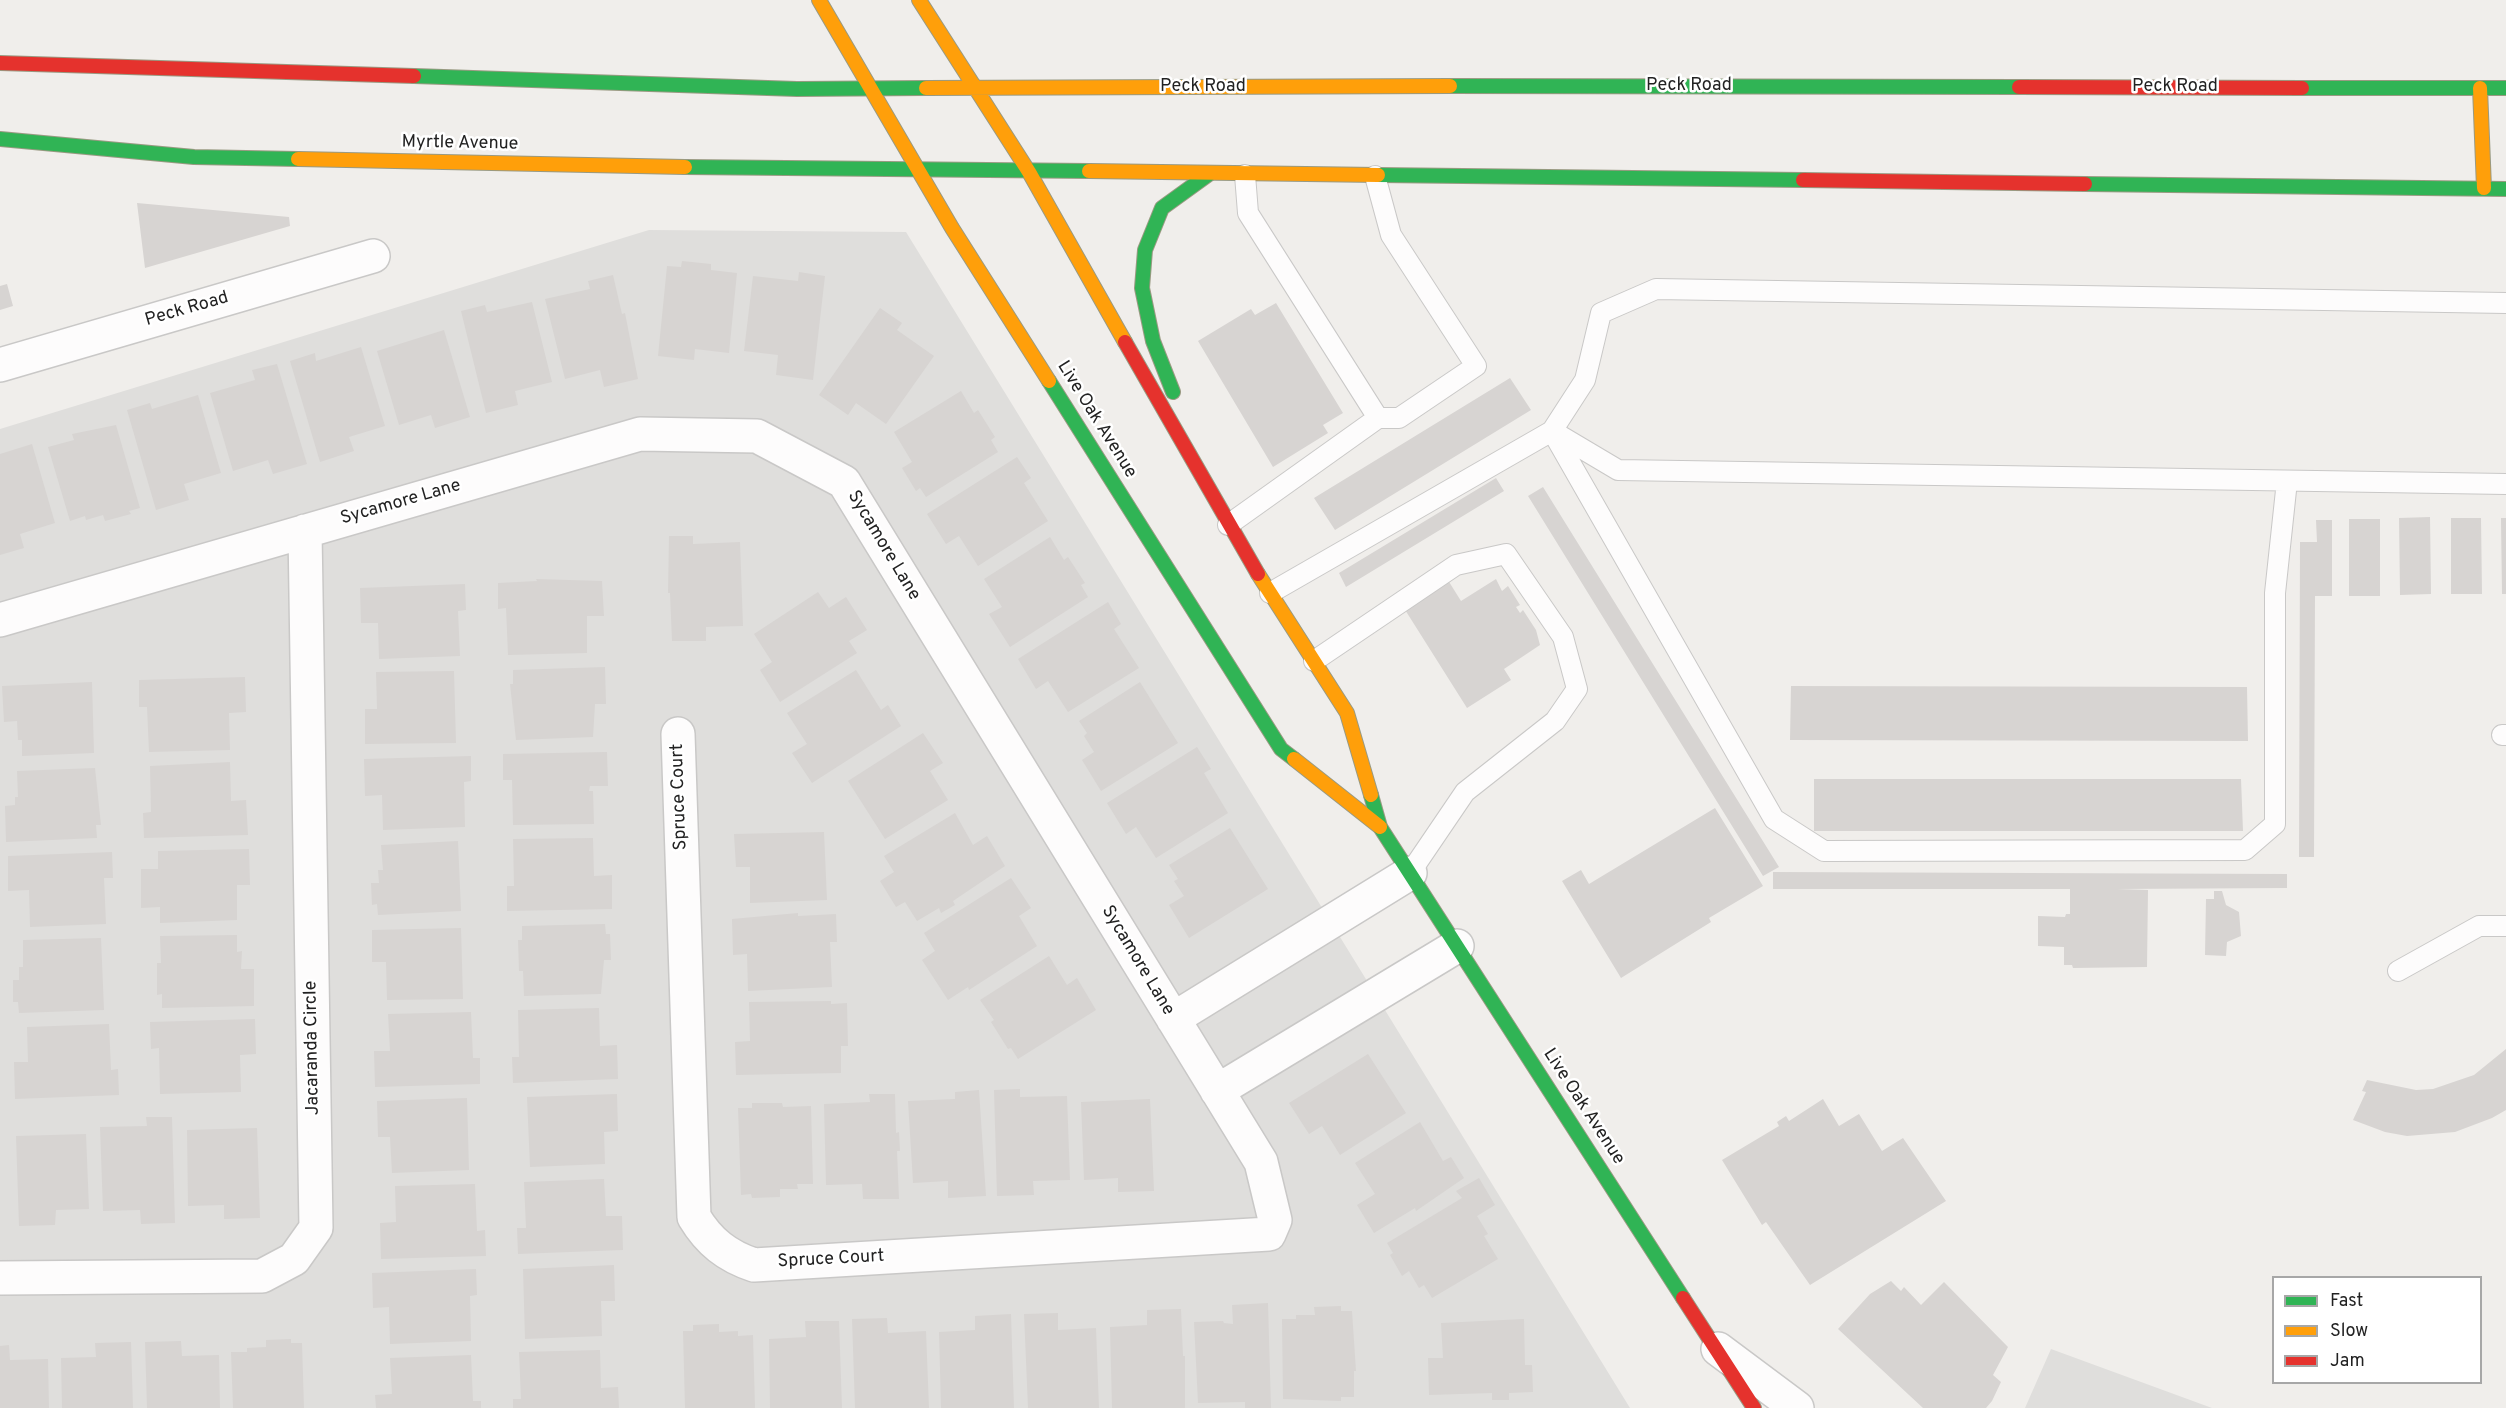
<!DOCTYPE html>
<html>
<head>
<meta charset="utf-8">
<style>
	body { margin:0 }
	#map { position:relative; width:2506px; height:1408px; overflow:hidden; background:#f0eeeb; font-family:Overpass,sans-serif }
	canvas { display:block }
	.legend { position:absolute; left:2272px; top:1276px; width:210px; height:108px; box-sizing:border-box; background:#fff; border:2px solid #a7a7a7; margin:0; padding:8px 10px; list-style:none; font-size:18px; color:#222 }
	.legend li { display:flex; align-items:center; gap:12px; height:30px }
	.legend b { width:30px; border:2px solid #a7a7a7 }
</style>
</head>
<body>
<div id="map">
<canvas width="2506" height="1408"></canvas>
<ul class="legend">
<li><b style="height:8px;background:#30b455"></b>Fast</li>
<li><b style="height:8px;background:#ff9f0a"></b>Slow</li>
<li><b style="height:8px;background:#e5322d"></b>Jam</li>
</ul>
</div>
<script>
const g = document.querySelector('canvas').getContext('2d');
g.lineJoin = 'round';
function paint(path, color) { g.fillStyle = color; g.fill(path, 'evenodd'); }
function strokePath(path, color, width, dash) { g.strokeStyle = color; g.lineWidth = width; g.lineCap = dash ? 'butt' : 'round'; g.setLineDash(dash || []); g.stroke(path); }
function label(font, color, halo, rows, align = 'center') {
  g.font = font + ' Overpass,sans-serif'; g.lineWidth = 5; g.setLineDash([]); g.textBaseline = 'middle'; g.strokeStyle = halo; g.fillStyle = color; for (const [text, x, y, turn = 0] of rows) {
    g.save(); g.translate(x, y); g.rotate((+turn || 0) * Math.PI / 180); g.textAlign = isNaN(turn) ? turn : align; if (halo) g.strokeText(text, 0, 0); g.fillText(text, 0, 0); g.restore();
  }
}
paint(new Path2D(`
	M649,230l257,2 724,1176h-1630v-979z
	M2051,1349l161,59h-187z`), '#dfdedc');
paint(new Path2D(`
	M137,203l152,14 1,9 -145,42z
	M682,261l29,3v6l26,3 -8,80 -34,-4 -1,11 -36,-4 9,-90 14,1z
	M799,272l26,4 -12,104 -37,-5 2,-20 -34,-4 9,-75 45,5z
	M613,275l9,39 3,-1 13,66 -34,8 -4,-17 -35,9 -20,-80 45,-10 -2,-8z
	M7,284l6,22 -13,4v-24z
	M532,302l20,80 -37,9 3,14 -32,8 -25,-102 24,-6 2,7z
	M1276,303l67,110 -20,12 5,8 -55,34 -75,-126 53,-32 4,6z
	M880,308l22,15 -5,7 37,26 -48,68 -30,-21 -8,12 -29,-20z
	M444,330l26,87 -35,11 -4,-13 -32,10 -22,-74z
	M361,347l24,79 -36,11 5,14 -34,11 -30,-101 25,-8 1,8z
	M277,364l30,100 -34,10 -5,-14 -35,11 -23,-78 45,-13 -3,-10z
	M1510,378l21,32 -196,120 -21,-32z
	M961,391l13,22 4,-3 17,27 -4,3 7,12 -72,45 -6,-9 -4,3 -14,-23 10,-6 -18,-30z
	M198,395l23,78 -37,11 5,16 -33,10 -29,-100 23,-7 2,6z
	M116,425l24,83 -11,3 2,3 -26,7 -2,-6 -17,5 -1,-4 -15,5 -22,-74 26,-7 -2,-6z
	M32,444l23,79 -35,11 4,14 -24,7v-101z
	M1017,457l14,21 -7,5 24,38 -70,45 -19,-30 -13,8 -19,-30z
	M1496,478l8,13 -158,96 -7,-14z
	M1543,487l236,380 -16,9 -235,-380z
	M2430,517l1,77 -31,1 -1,-77z
	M2451,518h30l1,76h-31z
	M2501,518h5v76h-4z
	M2349,519h31v77h-31z
	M2316,520h16v76h-17l-1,261h-15l1,-315h17z
	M669,536h24v8l47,-2 3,84 -37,1v14h-34l-2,-48h-2z
	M1050,537l14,23 4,-3 17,26 -4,2 7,12 -78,50 -21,-33 13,-7 -18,-28z
	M1446,577l15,24 35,-22 6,12 6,-5 12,19 -4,2 4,6 3,-3 13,20 4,15 -36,24 7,11 -44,28 -65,-103z
	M536,579l66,2 2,35h-17v37l-79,2 -2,-47 -8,1v-26l39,-2z
	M465,584l1,26 -8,1 2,45 -81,3 -1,-36h-17l-1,-35z
	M818,592l11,16 17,-11 21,33 -18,11 8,12 -77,49 -20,-32 12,-8 -18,-28z
	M1108,602l13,22 -7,5 25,39 -71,44 -20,-31 -12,8 -18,-30z
	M605,667l1,37h-11l-2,33 -77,3 -6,-56h3v-14z
	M856,670l25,40 7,-5 13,21 -89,57 -20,-30 15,-9 -20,-31z
	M454,671l2,72 -91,1v-35h12l-1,-37z
	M245,677l1,35 -17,1 1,37 -81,2 -2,-45h-8v-27z
	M92,682l2,71 -72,3v-16h-4l-1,-19 -13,1 -2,-36z
	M1140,682l38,61 -77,48 -19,-31 12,-8 -10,-16 3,-3 -8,-12z
	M1791,686l456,1 1,54 -458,-1z
	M923,733l20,30 -13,8 18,29 -63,39 -37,-58z
	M1197,747l14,22 -7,4 24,40 -72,45 -20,-31 -10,7 -19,-31z
	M607,752l1,34h-18l-1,5h4l1,33 -81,1 -1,-45h-9v-26z
	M471,756v25l-7,1 1,45 -82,3 -1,-35 -17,1 -1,-37z
	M230,762l1,39 15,-1 2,35 -104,3 -1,-25 8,-1 -1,-46z
	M95,768l6,57h-5l1,13 -91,4 -1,-36 10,-1v-8h3l-1,-26z
	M1814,779h427l2,52h-429z
	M1715,808l48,78 -54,32 2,4 -90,56 -59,-97 19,-11 8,14z
	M955,813l18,32 14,-9 18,30 -52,35 2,4 -14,8 -2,-5 -22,13 -12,-19 -9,5 -16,-26 14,-9 -10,-16z
	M1230,828l38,61 -79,49 -20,-33 15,-9 -10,-15 4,-2 -9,-14z
	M824,832l3,68 -77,3v-36h-14l-2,-33z
	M593,838l1,38 18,-1v34l-105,2v-25h7l-1,-47z
	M458,841l3,70 -83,4 -1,-11 -5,1 -1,-22h8l-1,-13h5l-2,-25z
	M249,849l1,36h-13v35l-77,3v-16l-19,1v-39h17v-18z
	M112,852l1,26h-9l2,46 -76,3 -1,-37 -21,1v-35z
	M1773,872l514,2v14l-170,1 31,1 -1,77 -74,1 -1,-3h-8v-18l-26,-1v-30l27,1 1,-3h4v-25h-297z
	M1011,878l20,30 -12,8 18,30 -68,44 -1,-3 -20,13 -26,-40 13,-9 -11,-18z
	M2214,891h8l4,14 13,7 2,24 -14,6 -1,14 -21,-1 1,-56h8z
	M798,913v3l38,-2 1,28h-7l2,45 -84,4 -1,-37 -14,1 -1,-36z
	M605,924l1,10h4l1,26h-7l-3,34 -77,2 -1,-25h-4l-1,-31h4v-14z
	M461,928l2,71 -76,1 -1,-38h-14v-32z
	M237,935v17l5,-1 -1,18h13v37l-92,2v-14l-5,1v-32h4l-1,-27z
	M101,938l3,72 -85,3 -1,-11h-5v-22h6v-13h4v-27z
	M1049,956l18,29 10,-7 19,32 -78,49 -7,-11 -3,1 -17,-27 3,-2 -14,-20z
	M831,1001v3l16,-1 1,43h-7v27l-105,2 -1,-33 15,-1 -1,-39z
	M599,1008l1,38 17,-1 1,34 -105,4 -1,-26h7l-1,-47z
	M471,1012l2,46h7v26l-105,3 -1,-36h16l-2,-37z
	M255,1019l1,35 -16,1 1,37 -81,2 -1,-46 -8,1 -1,-27z
	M109,1024l2,46 7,-1 1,26 -104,4 -1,-37h14l-1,-35z
	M2506,1049v61l-14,8 -37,14 -48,4 -22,-4 -32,-12 13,-28 -4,-1 5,-11 49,10 17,-1 41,-14z
	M1368,1054l38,59 -66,42 -18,-29 -13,8 -20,-31z
	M1020,1089v8l47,-1 3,84 -37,1 1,14 -37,1 -3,-106z
	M979,1090l7,106 -38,2v-17l-35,2 -5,-82 47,-2v-7z
	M617,1094l1,37 -14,1 1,32 -75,3 -3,-70z
	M869,1094h26l1,39 3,-1 1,19h-3l2,48h-36l-1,-15 -36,1 -2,-81 46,-2z
	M467,1098l2,72 -77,3 -2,-36h-12l-1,-36z
	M1150,1099l4,92 -36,1v-14l-34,2 -3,-78z
	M1823,1099l16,27 20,-12 23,37 21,-13 43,63 -136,84 -44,-63 -4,3 -40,-65 57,-34 -2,-4 9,-6 3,5z
	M752,1103h30l1,4 28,-1 2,78h-16l1,5h-18v8l-28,1 -1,-4 -10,1 -3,-87h14z
	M146,1117h26l3,106 -34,1 -1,-14 -37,1 -3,-84 47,-1z
	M1420,1122l23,39 8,-4 13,21 -48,33 -1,-3 -41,25 -17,-28 18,-11 -20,-31z
	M257,1128l3,90 -36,1v-14l-36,1 -1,-76z
	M86,1134l3,75 -33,1 -1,15 -36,1 -3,-90z
	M1479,1178l16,27 -18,11 11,18 -4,2 14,23 -66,39 -8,-13 -5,3 -10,-17 -7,5 -12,-21 3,-2 -6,-10 75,-45 -6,-7z
	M604,1179l2,37h16l1,34 -105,4 -1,-26h9l-2,-46z
	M475,1184l2,47 8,-1 1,26 -105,3 -1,-36 16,-1 -1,-36z
	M614,1265l1,36h-14l1,35 -77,3 -2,-70z
	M476,1269l1,26 -7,1 1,45 -81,3 -1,-37 -16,1 -1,-35z
	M1891,1281l10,10 3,-4 17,18 23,-23 64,65 -15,28 8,7 -9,19 -6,7h-63l-85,-79 32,-35z
	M1268,1303l3,105h-26v-6l-47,1 -4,-81 29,-1 1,2 9,1 -1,-19z
	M1341,1306v5h11l4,60h-2v26h-13v4l-58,-2 -1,-80h14v-4h19l-1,-8z
	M1181,1309l2,47h2v52h-73l-2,-81 37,-2v-15z
	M1058,1313v17l38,-2 3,80h-71l-4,-94z
	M1011,1314l3,94h-73l-2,-76 36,-2v-14z
	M887,1318l1,15 38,-2 3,77h-74l-3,-89z
	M1524,1319l1,46h7l1,27 -24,1v7h-17v-7l-63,2 -1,-37h15l-2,-35z
	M805,1321h34l3,87h-72l-1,-69 37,-2z
	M719,1324v8l19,-1v5l15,-1 2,73h-70l-2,-77h10v-6z
	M291,1339v4h11l2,65h-71l-2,-56h16v-4l19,-1v-7z
	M181,1341l1,15 37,-1 1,53h-73l-2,-66z
	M131,1342l2,66h-71l-1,-50 35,-1 -1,-14z
	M9,1345l1,15 38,-1 1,49h-49v-62z
	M600,1350l1,38 17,-1 1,21h-106v-9h8l-2,-47z
	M471,1355l2,46h8v7h-105l-1,-13 17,-1 -2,-36z`), '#d7d4d2');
const lane = new Path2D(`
	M1245,175l3,38 130,205
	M1552,431l222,388 50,32 421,-1 30,-26v-231l12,-112
	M1554,432l64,38 888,14
	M1228,525l150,-107h21l77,-52 -85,-131 -16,-59
	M1270,593l282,-162 33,-51 16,-67 55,-24 850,14
	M1314,661l142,-96 50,-11 57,83 14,52 -22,32 -90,71 -55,81
	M2502,735h4
	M2398,971l81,-45h27`);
const street = new Path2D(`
	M0,365l373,-109
	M0,620l640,-186 117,2 87,46 417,680 14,58 -6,14 -515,31c-27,-9 -45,-23 -60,-48l-16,-483
	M1173,1019l237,-146
	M1217,1091l240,-145
	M0,1278l262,-2 32,-17 22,-31 -11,-697
	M1718,1349l79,59`);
const fast = new Path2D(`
	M414,76l383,13 129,-1
	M1450,86l569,1
	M2302,88h204
	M0,139l194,18 104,2
	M685,167l404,4
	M1378,175l425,5
	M2085,184l421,5
	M1049,381l232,368 13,10
	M1173,392l-20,-51 -11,-53 3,-38 17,-42 47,-34
	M1371,795l9,32 303,471`);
const slow = new Path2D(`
	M819,0l133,228 97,153
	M919,0l110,172 96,170
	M926,88l524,-2
	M2480,88l4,100
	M298,159l387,8
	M1089,171l289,4
	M1258,574l89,139 24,82
	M1294,759l86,68`);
const jam = new Path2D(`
	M0,63l414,13
	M2019,87l283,1
	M1803,180l282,4
	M1125,342l133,232
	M1683,1298l71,110`);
strokePath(lane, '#c9c8c7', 22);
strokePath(street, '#c9c8c7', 36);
strokePath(fast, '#999a82', 16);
strokePath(slow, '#999a82', 16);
strokePath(jam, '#999a82', 16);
strokePath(lane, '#fdfcfc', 20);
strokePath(street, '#fdfcfc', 33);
strokePath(fast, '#30b455', 14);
strokePath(slow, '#ff9f0a', 14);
strokePath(jam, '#e5322d', 14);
label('18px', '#222', '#fff', [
	["Peck Road",1689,86],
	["Peck Road",1203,87],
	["Peck Road",2175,87],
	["Myrtle Avenue",460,144,1],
	["Peck Road",187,310,-16],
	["Live Oak Avenue",1096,420,58],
	["Sycamore Lane",401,503,-16],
	["Sycamore Lane",883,546,59],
	["Spruce Court",680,797,-92],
	["Sycamore Lane",1137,961,59],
	["Jacaranda Circle",313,1048,-91],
	["Live Oak Avenue",1583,1107,57],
	["Spruce Court",831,1260,-3]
]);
</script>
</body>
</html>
